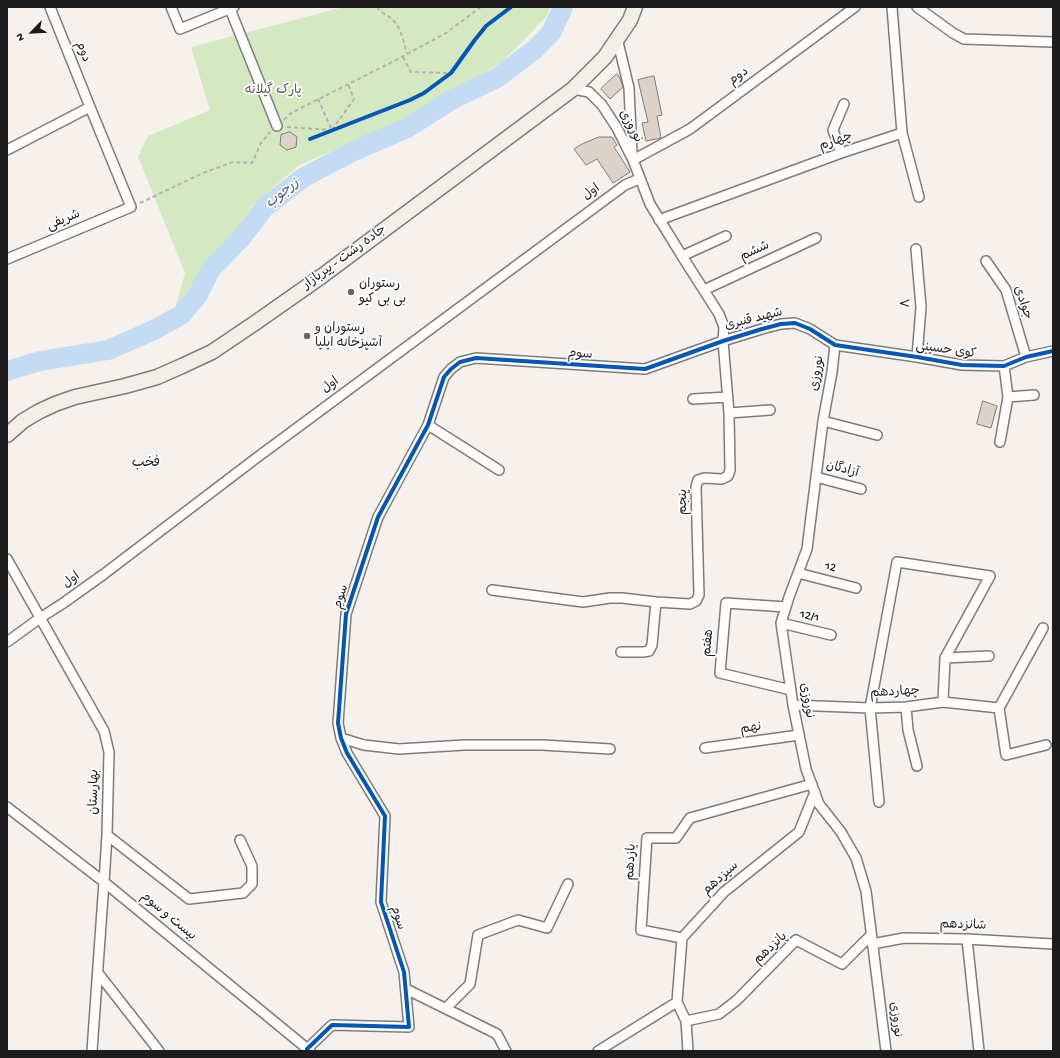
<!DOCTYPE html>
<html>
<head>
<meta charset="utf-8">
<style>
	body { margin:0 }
	#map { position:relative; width:1060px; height:1058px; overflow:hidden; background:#f6f1ec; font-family:"Gochi Hand",sans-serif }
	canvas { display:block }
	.frame { position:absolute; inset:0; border:8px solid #1c1c1c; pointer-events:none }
	.north { position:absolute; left:12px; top:12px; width:40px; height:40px; -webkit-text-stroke:3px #fff; paint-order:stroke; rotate:246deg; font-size:11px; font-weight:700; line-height:16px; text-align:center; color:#1c1c1c }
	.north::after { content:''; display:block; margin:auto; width:14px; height:18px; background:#1c1c1c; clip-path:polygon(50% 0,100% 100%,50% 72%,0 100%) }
</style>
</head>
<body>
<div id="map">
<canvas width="1060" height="1058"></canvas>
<div class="frame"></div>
<div class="north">N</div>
</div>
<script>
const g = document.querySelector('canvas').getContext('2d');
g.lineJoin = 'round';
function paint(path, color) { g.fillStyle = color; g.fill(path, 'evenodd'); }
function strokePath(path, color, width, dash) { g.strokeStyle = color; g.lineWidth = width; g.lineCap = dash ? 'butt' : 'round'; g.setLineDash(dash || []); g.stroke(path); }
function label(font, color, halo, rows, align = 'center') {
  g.font = font + ' "Gochi Hand","Playpen Sans Arabic",sans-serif'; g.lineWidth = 3.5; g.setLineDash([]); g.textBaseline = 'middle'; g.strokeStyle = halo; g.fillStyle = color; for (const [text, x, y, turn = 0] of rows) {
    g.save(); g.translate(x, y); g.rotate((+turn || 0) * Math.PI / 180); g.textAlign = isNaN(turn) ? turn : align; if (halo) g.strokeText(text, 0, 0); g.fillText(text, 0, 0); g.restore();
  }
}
paint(new Path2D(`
	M344,7h206l-4,10 -44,45 -91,56 -112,47 -46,40 -55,76 -22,25 9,-33 -47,-116 10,-21 62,-26 -19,-63z`), '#d4e8c1');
strokePath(new Path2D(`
	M7,371l33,-10 68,-11 46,-20 27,-15 16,-19 14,-27 30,-31 24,-31 39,-30 52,-27 51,-22 46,-29 44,-21 37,-28 17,-17 12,-26`), '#c4dbf4', 20);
const building = new Path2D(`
	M617,74l3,4 3,9 -13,12 -9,-10z
	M654,76l8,39 -5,1 4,22 -15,3 -4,-18 6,-1 -10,-42z
	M290,132l7,5 -1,10 -9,3 -7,-5 1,-10z
	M599,137h13l5,8 -3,2 16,25 -17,11 -16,-24 -11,6 -12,-16 8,-5z
	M983,401l14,5 -6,22 -14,-4z`);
paint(building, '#ddd3c9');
strokePath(building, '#7e7c7a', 1);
const minor = new Path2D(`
	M171,7l9,22 54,-22
	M917,7l36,26 11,6 89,3
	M230,9l47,117
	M617,38l12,50 3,66
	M902,133l17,64
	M7,150l83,-43
	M841,153l-8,-23 11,-26
	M633,160l57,-31 165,-122
	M659,220l182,-67 61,-20 -10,-126
	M916,249l5,58 -4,50
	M682,256l44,-20
	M7,259l124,-52 -41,-100 -40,-100
	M986,261l20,29 20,67
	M704,290l112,-52
	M835,345l-3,27 -9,49 -16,128 -18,48 -8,26 12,82 13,64 13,35 22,28 15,26 10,33 20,160
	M1008,397l26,-2
	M693,399l35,-2
	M729,413l41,-3
	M823,421l54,14
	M428,425l71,45
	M1000,442l8,-45 -4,-31
	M816,477l45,12
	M7,559l97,172 5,21 -2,83 -3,47 -12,169
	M798,573l58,15
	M492,590l91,12 27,-4h12l34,4 34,2 6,-3 3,-6 -3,-108 2,-7 6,-2 18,1 6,-3 2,-6 -1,-57 -6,-72 1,-14 -5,-13 -37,-58 -32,-52 -17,-44 -16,-32 -15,-23 -13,-13 -16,-3
	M786,607l-60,-4 -6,70 71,17
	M781,623l50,12
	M1043,628l-44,80 7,47 40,-10
	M7,642l33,-24 22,-14 42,-30 151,-115 370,-274 14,-6
	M621,652h22l6,-1 3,-6 4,-43
	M945,658l44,-2
	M793,705l77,3 36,-1 37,-5 56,6
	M906,707l2,23 9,36
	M341,738l23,7 35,4 65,-4h78l68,4
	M705,748l94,-13
	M879,802l-9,-94 27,-146 93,14 -45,82 -2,44
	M7,807l97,75 206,169
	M107,835l82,64 54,-6 9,-9v-18l-12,-26
	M682,938l-41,-8 6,-92h29l14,-20 122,-34
	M967,939l12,112
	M872,944l32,-6 63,1 86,5
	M98,973l61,78
	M406,989l91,45 9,17
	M446,1008l24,-24 8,-49 40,-15 29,8 21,-44
	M686,1021l33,-7 18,-14 59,-60 46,24 29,-29
	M307,1051v-2l25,-24 77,2 -5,-55 -23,-70 4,-86 -38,-63 -6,-15 -3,-15 8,-109 32,-97 50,-92 16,-48 7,-8 9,-7 16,-4 169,11 78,-28 39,-12 19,-5 14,-1 15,6 25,16 82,12 45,8 42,1 22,-9 27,-6
	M598,1051l79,-49
	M688,1051l-2,-30 -9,-19 5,-64 42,-46 75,-60 16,-40`);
const primary = new Path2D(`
	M7,435l16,-14 15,-9 17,-8 20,-7 50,-11 32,-9 25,-11 30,-14 43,-29 67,-47 251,-187 32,-32 25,-37 5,-13`);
strokePath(minor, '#7e7c7a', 12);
strokePath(primary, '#7e7c7a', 17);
strokePath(new Path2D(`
	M377,7c5,7 9,7 15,12 9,8 12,24 15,35
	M403,57l8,15 40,1
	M318,99l14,31
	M284,120l6,-6 11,-6 95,-48 50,-27 35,-26
	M287,127l45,3
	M332,130l22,-31 -6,-15
	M140,203l63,-30 30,-11 19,1 9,-20 9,-11`), '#b0b0af', 2, [4, 3]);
strokePath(minor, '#fefdfc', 9);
strokePath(primary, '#f3eee8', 14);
strokePath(new Path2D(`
	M310,139l100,-39 14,-7 27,-20 23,-32 12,-15 25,-19
	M307,1051v-2l25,-24 77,2 -5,-55 -23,-70 4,-86 -38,-63 -6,-15 -3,-15 8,-109 32,-97 50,-92 16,-48 7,-8 9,-7 16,-4 169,11 78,-28 39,-12 19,-5 14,-1 15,6 25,16 82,12 45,8 42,1 22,-9 27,-6`), '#0057b8', 4);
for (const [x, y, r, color] of [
	[351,292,4,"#686765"],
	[307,336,4,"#686765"]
]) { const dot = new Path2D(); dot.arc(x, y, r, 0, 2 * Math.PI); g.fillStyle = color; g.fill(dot); strokePath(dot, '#fff', 1.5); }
label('13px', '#1c1c1c', '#fff', [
	["دوم",82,52,68],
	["دوم",739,77,-36],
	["نوروزی",630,127,61],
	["چهارم",836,142,-19],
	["اول",592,193,-37],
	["شریفی",64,221,-23],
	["ششم",755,252,-25],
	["جاده رشت - پیربازار",345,258,-36],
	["۸",907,303,-92],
	["جوادی",1022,303,71],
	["شهید قنبری",754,320,-14],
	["کوی حسینی",946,351,8],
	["سوم",580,355,4],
	["نوروزی",818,373,-81],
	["اول",331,386,-37],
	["آزادگان",842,470,15],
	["پنجم",684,502,-89],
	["12",830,568,14],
	["اول",72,581,-36],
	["سوم",342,597,-73],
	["12/1",809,617,13],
	["هفتم",709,643,-85],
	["چهاردهم",895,693,-3],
	["نوروزی",806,701,80],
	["نهم",751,729,-8],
	["بهارستان",95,792,-89],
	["یازدهم",632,862,-87],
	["سیزدهم",721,879,-42],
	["بیست و سوم",168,917,40],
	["سوم",397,918,72],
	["شانزدهم",963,926,2],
	["پانزدهم",771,949,-43],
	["نوروزی",895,1020,83]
]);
label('13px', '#536149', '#fff', [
	["پارک گیلانه",273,91]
]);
label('13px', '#1c1c1c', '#fff', [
	["رستوران",359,285],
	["بی بی کیو",359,300],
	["رستوران و",315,329],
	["آشپزخانه ایلیا",315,344]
], 'left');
label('italic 14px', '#4f5c69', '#fff', [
	["زرجوب",283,194,-39]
]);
label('14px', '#1c1c1c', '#fff', [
	["فخب",146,464]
]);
</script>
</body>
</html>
